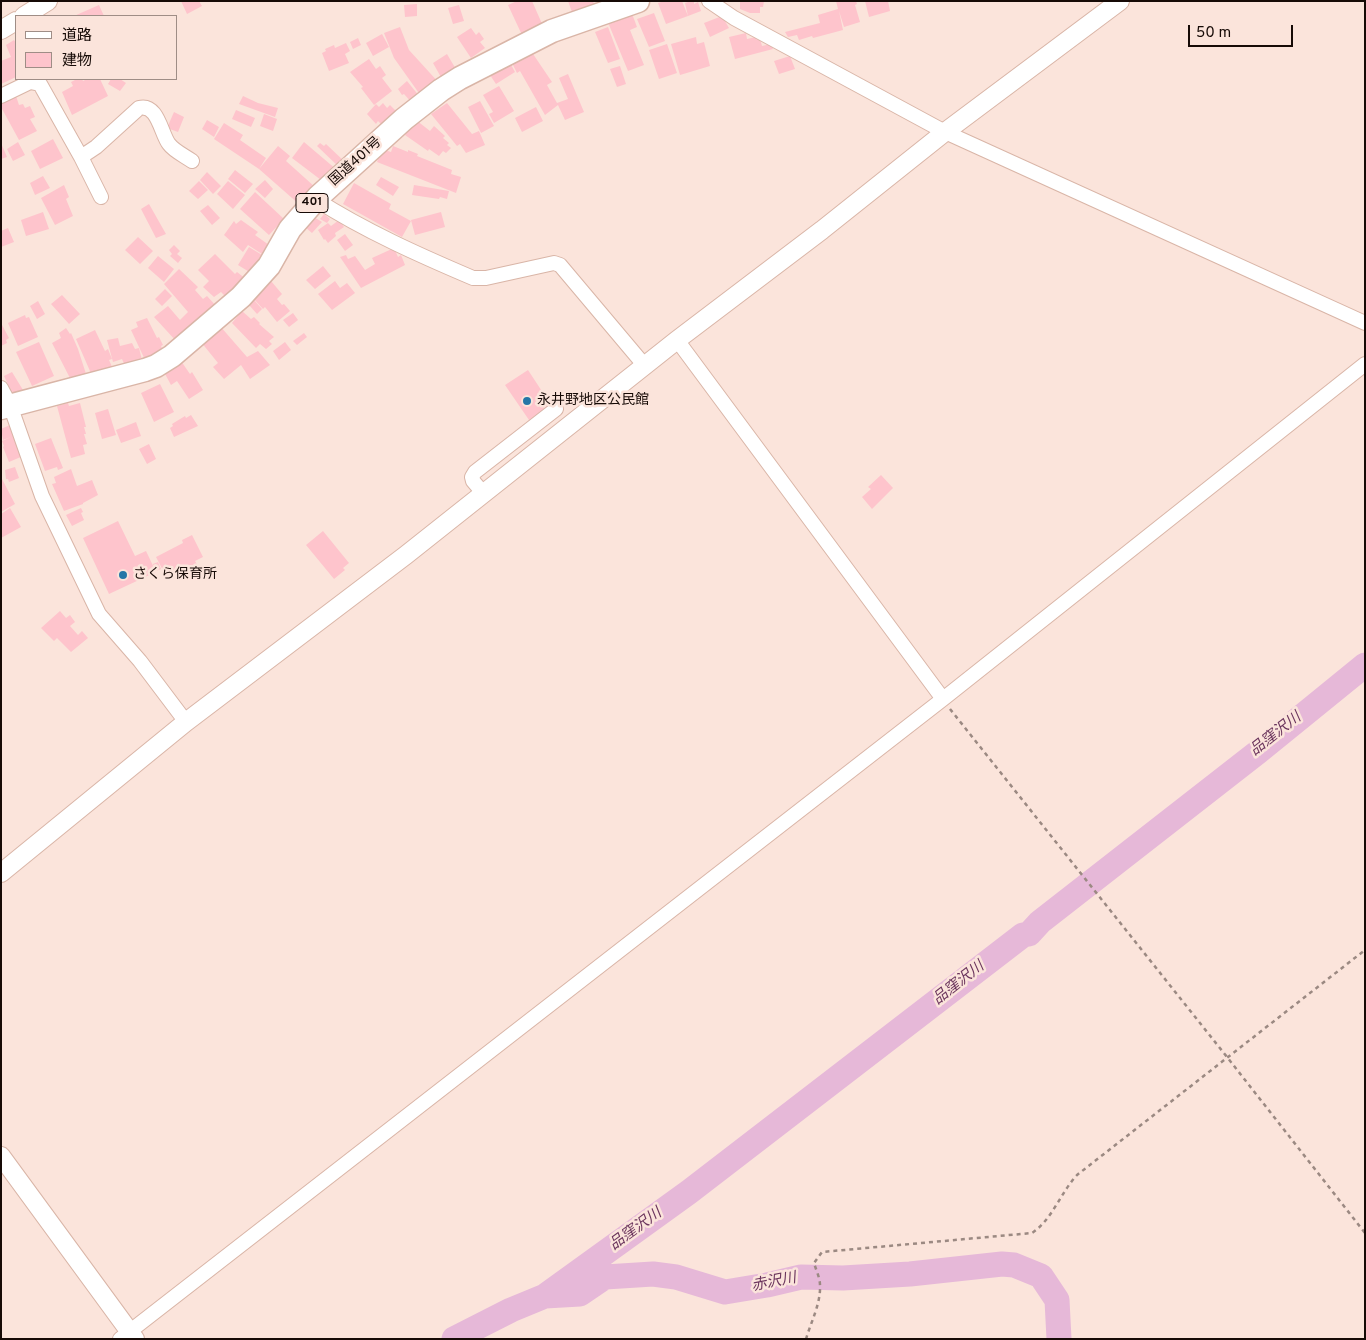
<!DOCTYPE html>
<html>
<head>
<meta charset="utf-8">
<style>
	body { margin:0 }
	#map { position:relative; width:1366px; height:1340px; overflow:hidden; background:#fbe4db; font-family:Overpass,"Noto Sans JP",sans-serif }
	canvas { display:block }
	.frame { position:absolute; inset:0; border:2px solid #160a06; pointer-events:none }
	.legend { position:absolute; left:15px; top:15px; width:162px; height:65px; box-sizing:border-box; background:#fbe4db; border:1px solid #9f8d86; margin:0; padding:6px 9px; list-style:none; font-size:15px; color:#160a06 }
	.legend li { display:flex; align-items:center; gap:10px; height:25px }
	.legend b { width:25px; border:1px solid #9f8d86 }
	.scale { position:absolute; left:1188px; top:25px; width:105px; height:22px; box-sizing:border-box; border:2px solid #160a06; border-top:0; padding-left:6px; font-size:15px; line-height:18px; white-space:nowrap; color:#160a06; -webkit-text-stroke:4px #fbe4db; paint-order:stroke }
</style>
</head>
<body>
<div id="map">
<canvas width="1366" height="1340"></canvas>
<div class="frame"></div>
<ul class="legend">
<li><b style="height:6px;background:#fff"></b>道路</li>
<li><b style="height:14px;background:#fec4cc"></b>建物</li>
</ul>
<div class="scale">50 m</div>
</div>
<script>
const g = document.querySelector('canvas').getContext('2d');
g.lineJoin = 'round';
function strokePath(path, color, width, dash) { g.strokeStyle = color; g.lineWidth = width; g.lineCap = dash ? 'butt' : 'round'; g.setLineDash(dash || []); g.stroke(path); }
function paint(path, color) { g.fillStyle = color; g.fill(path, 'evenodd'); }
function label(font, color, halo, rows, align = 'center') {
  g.font = font + ' Overpass,"Noto Sans JP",sans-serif'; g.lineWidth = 5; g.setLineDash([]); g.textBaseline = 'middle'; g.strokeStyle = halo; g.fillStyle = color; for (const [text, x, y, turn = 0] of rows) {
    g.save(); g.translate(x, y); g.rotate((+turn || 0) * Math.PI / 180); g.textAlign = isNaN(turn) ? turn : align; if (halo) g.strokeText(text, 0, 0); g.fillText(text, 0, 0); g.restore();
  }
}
strokePath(new Path2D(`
	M545,1296l144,-104 334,-257 6,-1 11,-12 218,-170 107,-87
	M454,1339l57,-29 34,-14 35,-2 25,-17 48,-3 23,3 49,15 42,-7 34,-8 42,1 67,-4 92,-10 12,1 27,11 16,24 2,39`), '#e6b8d8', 25);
paint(new Path2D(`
	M181,1h18l3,5 -15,8z
	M517,1h15l11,25 -21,9 -14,-30z
	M568,1h25l2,6 -22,8z
	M664,1h18l6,15 -22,8 -8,-21z
	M691,1h3v3l4,-2 3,9 -13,5 -3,-13z
	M740,1h24l-1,6h-3v6h-10l-10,-4z
	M836,1h20l1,3 -2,1 5,17 -16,5 -5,-16 4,19 -30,8 -1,-2 -13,4 -2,-5 -9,2 -3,-5 35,-9 -2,-8 20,-6z
	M865,1h23l2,10 -21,6z
	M417,4v12l-12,1 -1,-12z
	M99,5l5,11h-30z
	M459,5l5,16 -11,3 -5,-16z
	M631,11l6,16 -7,3 14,35 -16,6 -21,-51z
	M654,13l11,28 -16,6 -12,-28z
	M722,16l7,12 -19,9 -6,-14z
	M400,27l9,23 31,34 -19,12 -27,-38 -10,-25z
	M608,27l12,32 -12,4 -13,-31z
	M471,28l5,7 3,-3 5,7 -4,3 5,6 -14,10 -14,-21z
	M746,33l1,6 9,-2 1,3 3,-1 2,7 9,-2 2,5 -38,10 -6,-22z
	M382,34l7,13 -16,9 -7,-13z
	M696,37l1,7 7,-2 6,24 -30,9 -9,-31z
	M358,38l3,7 -8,4 -3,-7z
	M14,40l2,3v34l-15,7v-23l10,-4 -5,-12z
	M346,43l4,8 -5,3 4,9 -20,8 -7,-18 4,-2 -1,-2 9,-4 1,3z
	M667,44l10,29 -18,6 -10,-29z
	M531,51l21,31 -5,3 10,18 11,-4 -9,-21 9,-4 16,38 -19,8 -7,-15 -13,10 -25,-44 -3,2 -5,-10z
	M447,54l10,17 -15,8 -9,-16z
	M790,56l5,13 -16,5 -5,-13z
	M369,59l7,10 4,-3 6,9 -4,3 10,13 -18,14 -13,-17 2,-1 -13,-15z
	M508,59l7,13 -19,12 -8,-12z
	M620,66l6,18 -9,3 -7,-18z
	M77,79h5l1,2 4,-2h13l8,17 -36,19 -10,-23 11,-6 -2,-4z
	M111,79h9l6,4 -6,8 -12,-7z
	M407,81l13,16 -8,6 -8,-9 -2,1 -4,-6z
	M499,86l15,25 -20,12 -5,-9 4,-2 -10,-17z
	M16,96l3,9 4,-1 2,4 5,-2 5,11 -5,2 7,12 -18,9 -18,-33v-4z
	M243,96l15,7 20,5 -3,9 -36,-13z
	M480,101l14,25 -13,7 -13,-26z
	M383,103l4,5 3,-3 9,9 -14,14 -7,-7 -2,3 -9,-10 9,-10 3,3z
	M447,103l25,31 7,-3 6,14 -19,8 -6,-9 -3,2 -26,-32z
	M536,107l7,14 -21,11 -7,-14z
	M236,110l19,8 -4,9 -19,-8z
	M174,112l10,5 -6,15 -11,-4z
	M264,114l13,5 -4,12 -13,-5z
	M207,120l12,7 -5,10 -12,-8z
	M416,120l14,11 4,-5 11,10 -2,2 6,5 -2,2 4,3 -5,5 -3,-2 -4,5 -10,-7 -1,2 -23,-16z
	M224,123l19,12 -3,5 26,18 -7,11 -45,-30z
	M53,139l10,19 -23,11 -9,-18z
	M18,142l7,13 -12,6 -6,-12z
	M304,142l33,28 -12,13 -33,-25z
	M1,143l6,14 -6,2z
	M320,143l4,3 2,-2 19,18 -5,6 -23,-22z
	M278,146l12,10 -4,5 29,26 -15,18 -41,-36z
	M393,146l15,6v-2l10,4 -1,2 35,14 -1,4 10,3 -5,16 -79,-31 5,-13 9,3z
	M235,170l18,14 -8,9 -17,-14z
	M207,172l14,14 -8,8 -13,-14z
	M43,176l7,12 -15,7 -5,-12z
	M381,177l18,10 -6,9 -17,-11z
	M265,180l8,9 -8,9 -10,-9z
	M199,181l9,9 -10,9 -9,-8z
	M228,181l17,14 -12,14 -16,-15z
	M354,183l37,21 -2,5 22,12 -9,16 -59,-33z
	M64,185l5,12 -3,2 7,17 -18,9 -14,-27z
	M414,185l35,6 -2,8 -7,-2 -1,2 -27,-4z
	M255,192l29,27 -15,16 -29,-26z
	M149,204l17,30 -10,4 -15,-29z
	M208,205l12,13 -8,7 -12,-14z
	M43,212l6,17 -23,7 -5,-16z
	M441,212l4,15 -30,8 -4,-15z
	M324,214l6,5 -3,4 -7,-4z
	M314,217l8,5 -10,11 -7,-6z
	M241,220l17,12 -3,3 14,10 -7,9 -14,-9 -5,7 -19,-17 10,-14 2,3z
	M339,220l5,7 -9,6 1,3 -8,7 -3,-4 -1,1 -6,-10 10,-7 3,3z
	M8,228l6,14 -13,5v-16z
	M345,234l8,11 -8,6 -8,-11z
	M138,237l15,14 -13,13 -15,-14z
	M174,245l6,6 -3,3 5,4 -4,5 -8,-7 2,-2 -3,-4z
	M249,247l13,8 -11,18 -13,-8z
	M394,248l4,9 3,-2 4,10 -44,23 -21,-31 6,-2 2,4 7,-3 10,14 10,-6 -3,-6z
	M215,254l20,20 2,-2 9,7 -19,19 -6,-6 -7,5 -11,-10 6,-6 -11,-11z
	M158,256l16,13 -10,13 -16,-14z
	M323,266l8,10 -16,13 -9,-9z
	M179,269l19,18 -3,3 8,9 4,-3 10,11 -40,35 -23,-25 14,-11 12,14 8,-8 -24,-28z
	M271,281l11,13 -5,5 5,6 2,-1 6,7 -13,11 -12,-15 -2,2 -11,-12z
	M335,281l5,7 7,-5 8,10 -23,17 -14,-16z
	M165,289l7,7 -10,10 -7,-7z
	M62,295l18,19 -11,10 -18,-20z
	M254,300l8,9 -5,5 -8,-9z
	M38,301l7,13 -8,5 -7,-13z
	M242,311l9,8 3,-2 6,6 -1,1 15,13 -5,4 3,3 -6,5 -6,-5 -4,4 -24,-25z
	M293,313l5,7 -9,7 -6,-7z
	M25,315l1,3 3,-1 9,20 -20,9 -10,-23z
	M147,318l10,20 2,-1 4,8 -2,1 3,6 -18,10 -15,-32 7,-3 -2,-5z
	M1,323l8,15 -3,2 1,3 -6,3z
	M220,326l27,31 11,-6 12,14 -20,14 -9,-14 -17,14 -11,-12 5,-4 -17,-21z
	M66,328l4,6 1,-1 7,16 9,28 -15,5 -20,-39 9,-5 -2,-5z
	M95,330l10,21 3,-2 4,10 -3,1 4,9 -20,9 -17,-39z
	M304,333l3,4 -10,8 -4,-4z
	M118,338l2,8 12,-3 3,6 4,-1 4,16 -17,4 -4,-9 -9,3 -6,-22z
	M39,342l15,34 -22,10 -16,-34z
	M285,342l6,8 -12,10 -6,-9z
	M181,361l9,13 2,-2 11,18 -14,9 -12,-18 -6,4 -7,-13z
	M528,370l23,35 -22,15 -24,-35z
	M12,372l11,18 -10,5 -9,-19z
	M160,384l14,28 -20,10 -13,-29z
	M68,403l1,3 11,-3 6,24h-2l2,7h-2l3,10 -4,1 2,9 -14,4 -14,-52z
	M108,409l8,26 -14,4 -7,-26z
	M191,415l7,11 -24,11 -4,-9 3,-2 -1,-2 13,-8 1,2z
	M136,422l5,14 -20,7 -5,-13z
	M10,425l13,31 -14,6 -6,-15 1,-1 -2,-5 9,-4 -8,3 -2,-11z
	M51,438l12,30 -5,2 -1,-3 -12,4 -10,-27z
	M149,444l7,15 -9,5 -8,-15z
	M15,467l4,11 -10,4 -1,-3h-2l-1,-9z
	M71,469l6,17 15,-6 6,15 -15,8v1l-19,7 -12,-27 4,-1 -2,-6z
	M881,475l12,13 -21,21 -10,-12 9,-8 -3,-2z
	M1,477l14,27 -14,8z
	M10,508l11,19 -20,11v-24z
	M81,508l2,4 -2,1 3,7 -12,6 -6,-11z
	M118,521l17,35 11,-5 10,21 -47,22 -26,-56z
	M323,531l26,32 -6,5 2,2 -11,9 -28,-34z
	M192,535l11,22 -8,4 3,5 -30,14 -12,-23 27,-14 -1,-3z
	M158,562l3,7 -5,2 -3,-7z
	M60,611l6,7 4,-3 5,7 -5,4 8,9 4,-4 6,7 -17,14 -14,-14 -3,3 -13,-13z`), '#fec4cc');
const minor = new Path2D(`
	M709,1l25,17 211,114 420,191
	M1,96l29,-14 10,2 41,73 20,40
	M81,157l15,-10 43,-39c19,-5 22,26 30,36 5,7 16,12 23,17
	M315,199c50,32 104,56 158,79h13l68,-15 6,2 85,101
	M677,340l266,359
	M1,388l9,17 32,91 57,118 41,47 46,61
	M484,494l-11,-13 -1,-4 3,-5 81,-63
	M120,1339l823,-640 422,-335`);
const tertiary = new Path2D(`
	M24,16l24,-15
	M1,30l15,-9
	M1,873l185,-151 220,-167 271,-215 145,-110 123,-98 175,-131
	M1,1156l134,183`);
const trunk = new Path2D(`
	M1,408l144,-38 11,-4 16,-10 69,-59 28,-31 21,-37 28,-32 86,-78 37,-29 19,-12 92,-47 86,-30`);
strokePath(minor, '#d9b5a7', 16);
strokePath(tertiary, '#d9b5a7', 20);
strokePath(trunk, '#d9b5a7', 25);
strokePath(new Path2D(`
	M950,709l277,348 138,176
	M806,1339c5,-17 15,-36 14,-54 0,-7 -4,-15 -6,-22l8,-11 210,-19c20,-13 29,-41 45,-58l288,-225`), '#9b8982', 2.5, [4, 4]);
strokePath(minor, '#fff', 14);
strokePath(tertiary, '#fff', 18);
strokePath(trunk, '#fff', 22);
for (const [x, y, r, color] of [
	[527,401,5,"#2576a7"],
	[123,575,5,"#2576a7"]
]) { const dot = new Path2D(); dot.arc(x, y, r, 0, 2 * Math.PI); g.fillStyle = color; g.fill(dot); strokePath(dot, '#fbe4db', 2); }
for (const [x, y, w] of [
	[312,203,32]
]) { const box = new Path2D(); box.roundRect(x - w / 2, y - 9.5, w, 19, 4); g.fillStyle = '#fbe4db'; g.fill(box); strokePath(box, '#160a06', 1); }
label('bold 12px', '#160a06', null, [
	["401",312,203]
]);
label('14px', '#160a06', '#fbe4db', [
	["国道401号",356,162,-42]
]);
label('14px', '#160a06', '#fbe4db', [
	["永井野地区公民館",537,401],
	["さくら保育所",133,575]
], 'left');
label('italic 15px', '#6a335c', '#fbe4db', [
	["品窪沢川",1276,735,-38],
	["品窪沢川",959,984,-38],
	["品窪沢川",636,1230,-36],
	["赤沢川",774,1283,-11]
]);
</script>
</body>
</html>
